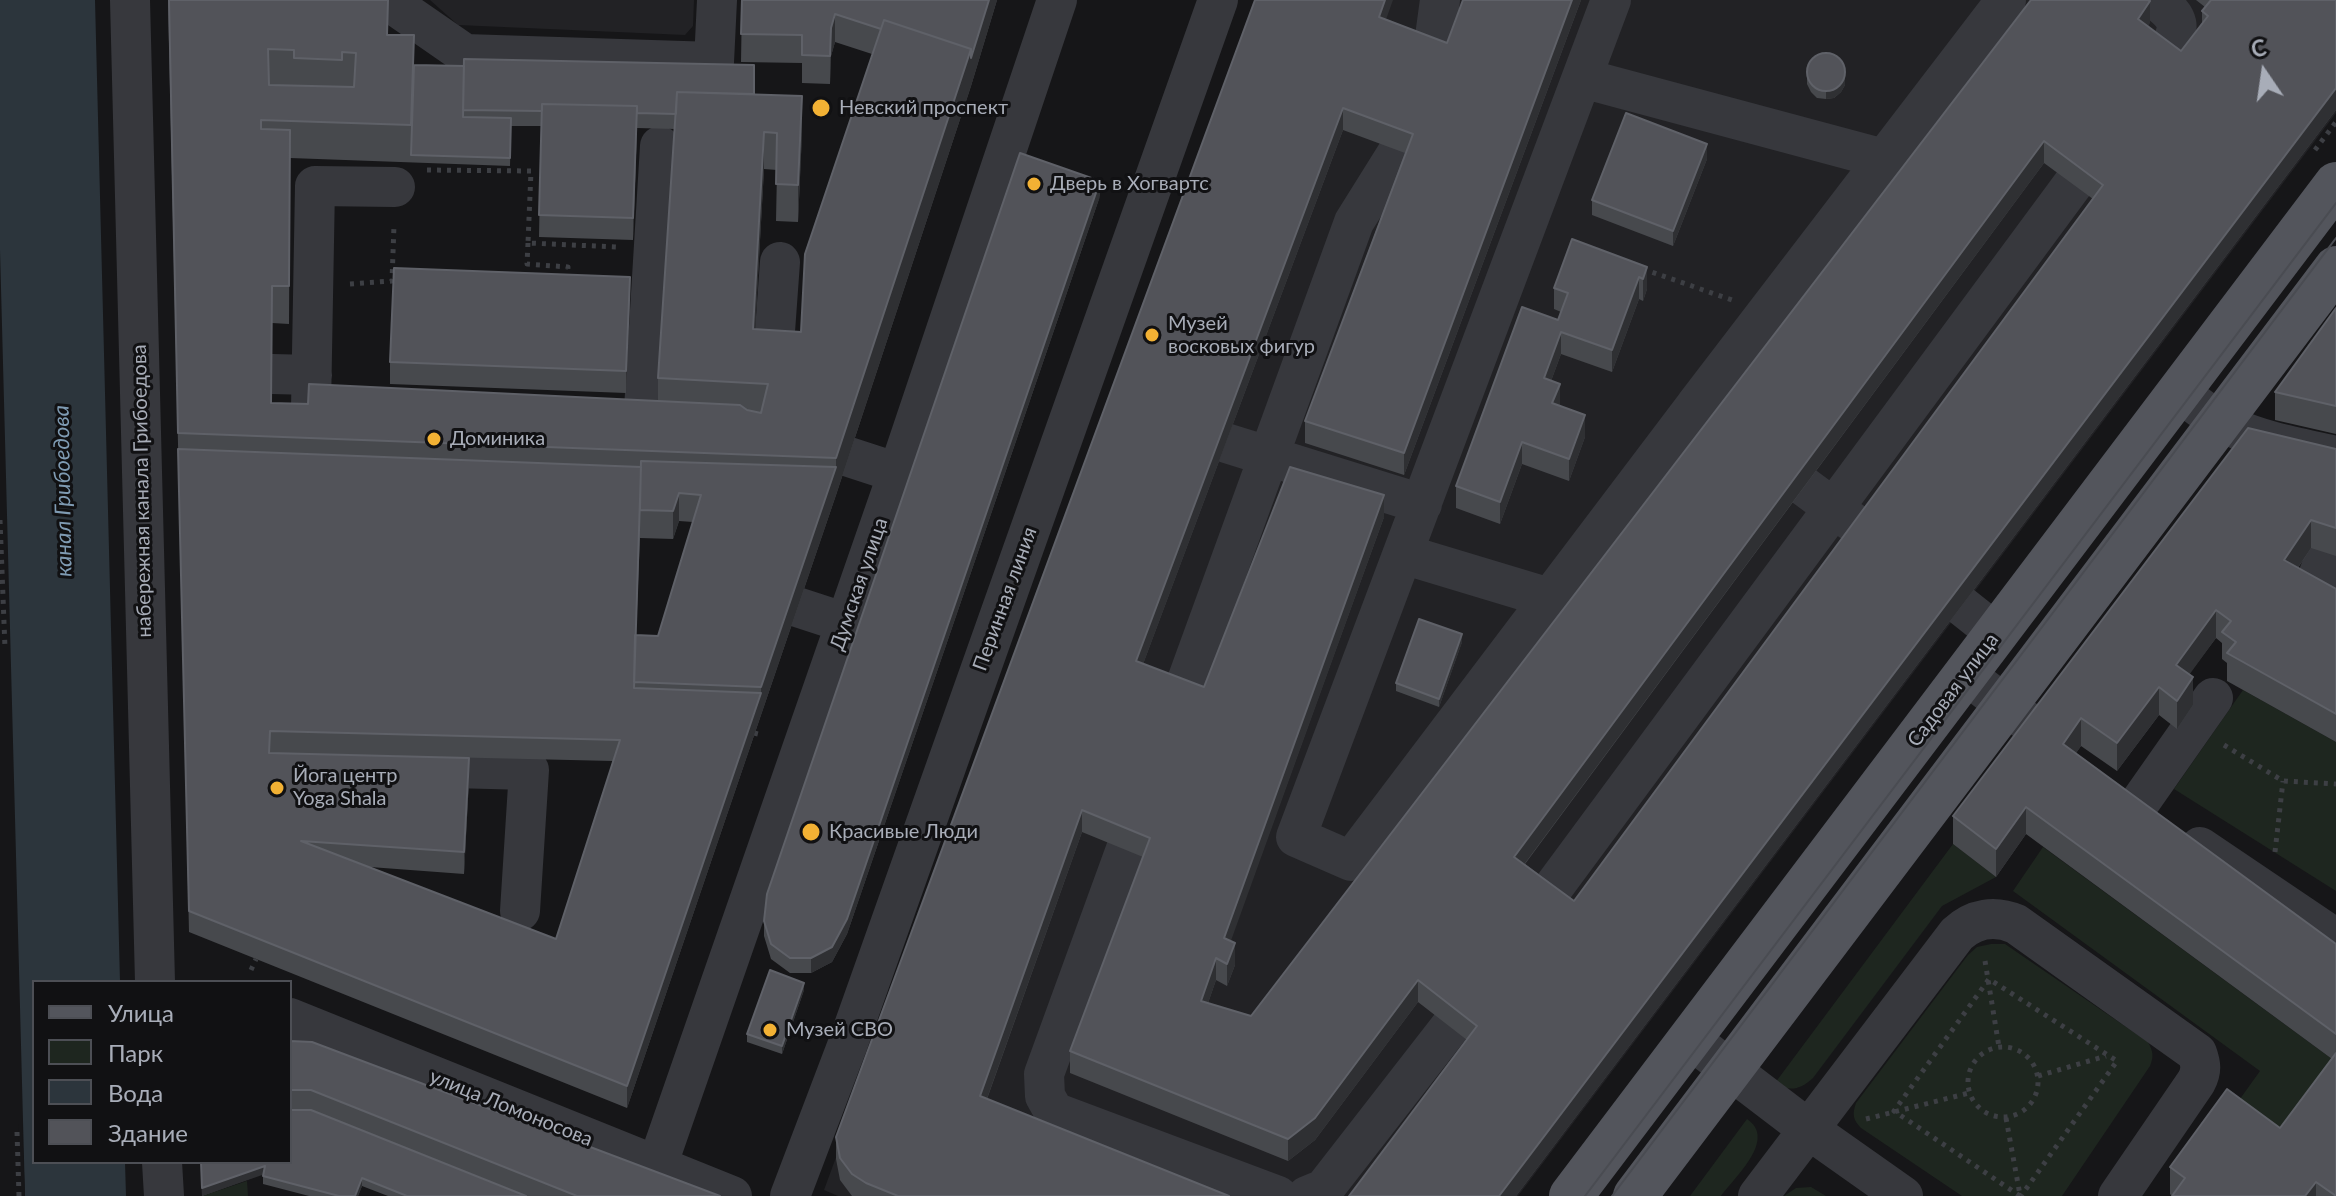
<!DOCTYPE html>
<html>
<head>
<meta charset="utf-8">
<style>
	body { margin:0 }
	#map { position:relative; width:2336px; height:1196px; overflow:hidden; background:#161618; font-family:Lato,sans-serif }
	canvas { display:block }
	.legend { position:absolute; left:32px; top:980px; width:260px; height:184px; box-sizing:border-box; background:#111113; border:2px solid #4d4f55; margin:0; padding:10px 14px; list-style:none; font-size:24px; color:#a8adb8 }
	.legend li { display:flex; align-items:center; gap:16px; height:40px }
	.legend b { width:40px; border:2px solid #4d4f55 }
	.north { position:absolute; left:2224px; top:32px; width:80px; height:80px; -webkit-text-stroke:6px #111113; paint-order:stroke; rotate:347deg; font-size:22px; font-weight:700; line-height:32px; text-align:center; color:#a8adb8 }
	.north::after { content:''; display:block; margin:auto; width:28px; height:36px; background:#a8adb8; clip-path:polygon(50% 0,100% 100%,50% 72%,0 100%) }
</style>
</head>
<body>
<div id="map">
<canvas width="2336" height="1196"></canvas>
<ul class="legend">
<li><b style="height:10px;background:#53555c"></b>Улица</li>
<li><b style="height:22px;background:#1e261f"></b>Парк</li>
<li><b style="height:22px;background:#2c353c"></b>Вода</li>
<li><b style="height:22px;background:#525359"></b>Здание</li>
</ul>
<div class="north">С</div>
</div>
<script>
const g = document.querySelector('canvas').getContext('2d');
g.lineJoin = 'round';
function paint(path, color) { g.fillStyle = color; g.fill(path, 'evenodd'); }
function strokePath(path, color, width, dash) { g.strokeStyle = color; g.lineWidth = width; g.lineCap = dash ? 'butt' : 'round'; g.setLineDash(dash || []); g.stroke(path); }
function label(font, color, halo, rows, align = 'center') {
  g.font = font + ' Lato,sans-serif'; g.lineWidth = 6; g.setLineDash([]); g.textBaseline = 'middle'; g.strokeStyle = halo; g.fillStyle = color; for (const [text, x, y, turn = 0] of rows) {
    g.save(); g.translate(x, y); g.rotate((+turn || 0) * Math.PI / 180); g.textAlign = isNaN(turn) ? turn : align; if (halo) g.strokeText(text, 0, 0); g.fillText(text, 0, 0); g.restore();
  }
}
paint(new Path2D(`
	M430,0h264l-1,26 -8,9 -227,-10z
	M1261,0h1075v113l-818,1083h-680l-14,-6z`), '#222225');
paint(new Path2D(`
	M2243,690l93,52v149l-162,-102z
	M1953,844l43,33 -54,29 -129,172c-13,12 -24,14 -38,5z
	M2043,847l293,215 -56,94 -53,-39 33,-46 -247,-180z
	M1991,944h14l143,98c5,9 6,14 2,24l-88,130h-100l-101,-68c-8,-8 -9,-14 -5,-25l112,-148 9,-8z
	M1747,1119c30,20 -11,57 -26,77h-31z
	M247,1181l1,15h-46z
	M1811,1187l15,9h-42l12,-8z`), '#1e261f');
paint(new Path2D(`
	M0,0h95l25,982h-86v180h91l1,34h-101l-25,-946z`), '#2c353c');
paint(new Path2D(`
	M18,1124h4l3,72h-4z`), '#161618');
strokePath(new Path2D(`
	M2315,150l21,-28
	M427,170l104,1 -3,72 89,4
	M528,243l-1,21 41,3 -1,11
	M1643,269l89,31
	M350,284l42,-3 2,-56
	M0,520l5,128
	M754,733l8,2
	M2224,745l59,36 53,3
	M2275,852l8,-71
	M1985,961l14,86
	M251,970l5,-11
	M1968 1082a35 35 0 1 1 70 0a35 35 0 1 1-70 0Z
	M2038,1076l68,-20
	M2006,1118l14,77
	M1866,1119l103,-26
	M17,1132l2,64
	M2020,1196l-126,-85 95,-132 128,82 -96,135`), '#3d3f44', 5, [4, 6]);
strokePath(new Path2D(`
	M130,0l25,982
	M387,0l78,54 249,8 3,-62
	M1611,0l-315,837 55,24 345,-456
	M2156,0c31,23 21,29 9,61
	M1432,59l8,-59
	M1582,78l302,81
	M759,367l15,-22 6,-83
	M272,374l40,1
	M2179,392c16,12 34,27 53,35 32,15 69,21 104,29
	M342,410l-31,-2 4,-222 80,1
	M1719,421l-23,-16 310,-405
	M643,426l17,-280
	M1226,443l196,61
	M849,457l49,16
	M1805,487l50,37
	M2327,553l-9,23 18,9
	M1403,554l146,44
	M1962,606l34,27
	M797,607l49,16
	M1965,674l73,56
	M1180,700l174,-478 45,-72
	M413,767l116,3 -9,141
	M2138,805l75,-107
	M2200,847l136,92
	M1126,849l-82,225 1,22 9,16 224,84
	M1544,900l529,-716
	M290,1018l442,178
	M1690,1039l118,90 95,67
	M162,1162l2,34
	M657,1166l241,-693 159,-473
	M790,1196l57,-150 371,-1046
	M1307,1196l17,-7 126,-162
	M1758,1196l199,-262c17,-16 38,-19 59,-10l181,129c4,11 5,18 -1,29l-78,114`), '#37383d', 40);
strokePath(new Path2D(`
	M1571,1196l765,-1012
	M1635,1196l701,-928`), '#53555c', 44);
strokePath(new Path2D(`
	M1585,1196l751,-993
	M1612,1196l724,-958`), '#4a4c52', 2);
paint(new Path2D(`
	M168,0h220v35l26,30 340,29 48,39 -4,89 -22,-1 1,-51 -13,-1 -9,160 46,3 71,-278 -37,-12 -4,14 -1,28 -28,-1v-20l-61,-1 1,-62h255l-26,86 -135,409 -209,613 -438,-176zM511,126h30l-2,111 94,3 4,-112 38,1 -17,249v23l-387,2 1,-80 17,1 1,-166 220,8zM679,521l14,1 -35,114 -22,-1 4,-99v2l33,1zM270,753l343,8 -57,178 -186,-72 94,7 5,-94z
	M1463,0h118l-177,475 -99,-32v-22l100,-268 -62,-23 -200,534 61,23 180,-170 -154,424 5,24 -8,21 -11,-6 -8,23 43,13 899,-993 -2,3 33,25 21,-27v-13l3,-4 -9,-7h140v110l-820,1086h-167l118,-156 -49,-38 -103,138 -27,21 -218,-88v-22l73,-194 -61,-25 -95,267 242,97h-377l-12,-16 -4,-21v-22l550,-1118 61,24zM2044,163l49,36 -519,702 -49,-37z
	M1807,68h38v17l-4,7 -7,6 -8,1 -9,-1 -6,-6 -4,-8z
	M1707,159l-34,87 -81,-31v-15z
	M1100,196l-253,738 -15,28 -21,11h-21l-19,-14 -7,-23v-15z
	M1647,267v22l-4,12 -4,-2 -27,73 -51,-18 -10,27 9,25 25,31 -16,44 -47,-17 -22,60 -44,-16v-22l102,-166 3,-8 -7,-3v-21z
	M630,299l-4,94 -236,-9v-22z
	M2336,308v126l-61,-14v-28z
	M2336,449v107l-25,-8 -13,20 38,21v153l-109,-61v-18l-5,-4v-16l-6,-5 -27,36 4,31 -16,24 -18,-14 -42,56 -36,-25 -5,7 260,191v252h-164l-2,-2v-27l110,-39 52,-69 -306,-225 -30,43 -43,-33v-28z
	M1462,642l-23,65 -43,-16v-8z
	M804,990l-22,64 -35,-12v-8z
	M290,1041l430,155h-332l-26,-10 -4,10h-49l-46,-12v-10l-61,22 -1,-34h89z`), '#47494d');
paint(new Path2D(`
	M989,0h8l-26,86 -135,409 -209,613v-22l134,-393v-6l75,-220v-9l135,-409z
	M1385,0h8l-14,39v-22z
	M1572,0h9l-177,475v-22z
	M2150,1v22l-12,18v-22z
	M835,14v28l-4,14 -1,28 1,-56z
	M1845,77v8l-4,7 -7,6 -8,1v-7z
	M2336,88v22l-820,1086h-17z
	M802,96v37l-4,89v-37z
	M637,106v22l-4,112v-22z
	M1343,108v22l-207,553v-22z
	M764,132v37l-11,198v-38z
	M2044,141v22l-530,715v-21z
	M1707,144v15l-34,87v-15z
	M1100,181v15l-253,738 -15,28 -21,11v-15z
	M1647,267v22l-4,12v-22z
	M630,277v22l-4,94v-22z
	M1639,277v22l-27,73v-22z
	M1561,332v22l-17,46v-22z
	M1560,384v22l-8,-3z
	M1585,415v22l-16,44v-22z
	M1522,442v22l-22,60v-22z
	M679,493v28l-6,18v-28z
	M1384,495v22l-160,443v-22z
	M2311,520v28l-27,40v-28z
	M2216,610v28l-40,55v-28z
	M1462,634v8l-23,65v-8z
	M2193,677v28l-16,24v-28z
	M2159,687v28l-42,56v-28z
	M2081,718v28l-18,26v-28z
	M469,758v22l-5,94v-22z
	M2026,807v27l-30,43v-28z
	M1082,810v22l-102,286v-22z
	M1235,943v22l-8,21v-22z
	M1216,958v22l-15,43v-22z
	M1418,980v22l-103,138 -27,21v-22z
	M804,983v7l-22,64v-8z
	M265,1166v8l-63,22v-8z
	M362,1178v8l-4,10h-3z
	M2316,1182v14h-11z`), '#2f3033');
const building = new Path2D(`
	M169,0h219l-1,35h27l-3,90 -150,-5v9l29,1 -1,156h-17l-1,117 37,1 1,-20 431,21 7,5 14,3 7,-29 -110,-6 19,-286 125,4 -4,89 -22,-1 1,-51 -13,-1 -11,197 48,3 4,-78 79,-234 87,29 -135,409 -658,-25zM268,49l26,1v8l48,2v-8l14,1 -2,34 -85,-2z
	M742,0h247l-18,58v-9l-87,-29 -3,9 -46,-15 -4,14 -1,28 -28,-1v-20l-61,-1z
	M1255,0h130l-6,17 68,26 16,-43h109l-168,453 -99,-32 108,-287 -70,-26 -207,553 68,26 86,-220 94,28 -160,443 11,5 -8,21 -11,-6 -15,43 50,15 780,-1016h117l2,1 -12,18 43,32 27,-35 -6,-5 9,-11h125v88l-837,1108h-150l128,-170 -59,-46 -103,138 -27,21 -218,-88 80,-213 -68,-28 -102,286 249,100h-331l-32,-13 -14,-9 -12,-16 -4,-21zM2044,141l59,44 -529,716 -60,-44z
	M1807 72a19 19 0 1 1 38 0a19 19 0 1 1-38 0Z
	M464,59l290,6v29l-77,-2 -1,22 -39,-1v-7l-95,-2v7l-79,-1z
	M414,65l50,1 -1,51 48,1 -1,40 -99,-3z
	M542,104l95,2 -4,112 -94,-3z
	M1626,113l81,31 -34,87 -81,-31z
	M1020,153l80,28 -253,738 -15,28 -21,11h-21l-19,-14 -7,-23 3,-27z
	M1572,239l75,28 -4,12 -4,-2 -27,73 -51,-18 -17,46 16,6 -8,19 33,12 -16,44 -47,-17 -22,60 -44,-16 66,-179 36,13 10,-27 -14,-5z
	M394,268l236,9 -4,94 -236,-9z
	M2336,308v98l-61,-14z
	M2248,428l88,21v79l-25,-8 -27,40 52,29v125l-109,-61 9,-11 -14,-10 9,-11 -15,-11 -40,55 17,12 -16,24 -18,-14 -42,56 -36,-25 -18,26 273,200v90l-310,-227 -30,42 -43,-33z
	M178,449l463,18 -7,221 127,5 -134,393 -438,-175zM270,731l350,9 -64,199 -255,-98 163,11 5,-94 -200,-5z
	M641,461l195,6 -75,220 -127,-5 1,-47 23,1 43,-141 -22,-2 -6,18 -33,-1z
	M1419,619l43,15 -23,65 -43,-16z
	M770,970l34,13 -22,63 -35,-12z
	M290,1041l22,1 408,154h-143l-266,-106h-21z
	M2336,1053v143l-20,-14 -11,14h-133l13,-18 -15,-11 57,-78 53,39z
	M290,1110h21l215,86h-119l-45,-18 -7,18h-16l-76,-20 2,-10 -63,22 -1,-26h89z`);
paint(building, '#525359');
strokePath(building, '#5f6168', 2);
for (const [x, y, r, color] of [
	[821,108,10,"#f2b134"],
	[1034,184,8,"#f2b134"],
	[1152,335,8,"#f2b134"],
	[434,439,8,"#f2b134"],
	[277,788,8,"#f2b134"],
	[811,832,10,"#f2b134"],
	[770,1030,8,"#f2b134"]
]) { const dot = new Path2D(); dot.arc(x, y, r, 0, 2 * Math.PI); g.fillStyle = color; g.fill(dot); strokePath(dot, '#111113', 3); }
label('20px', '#a8adb8', '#111113', [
	["Невский проспект",839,108],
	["Дверь в Хогвартс",1050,184],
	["Музей",1168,324],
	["восковых фигур",1168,347],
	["Доминика",450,439],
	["Йога центр",293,776],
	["Yoga Shala",293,799],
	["Красивые Люди",829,832],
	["Музей СВО",786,1030]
], 'left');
label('20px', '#a8adb8', '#111113', [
	["набережная канала Грибоедова",142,491,-91],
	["Думская улица",859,584,-71],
	["Перинная линия",1005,599,-70],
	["Садовая улица",1953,690,-53],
	["улица Ломоносова",511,1108,22]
]);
label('italic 22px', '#7f9bb3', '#111113', [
	["канал Грибоедова",63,491,-91]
]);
</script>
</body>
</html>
